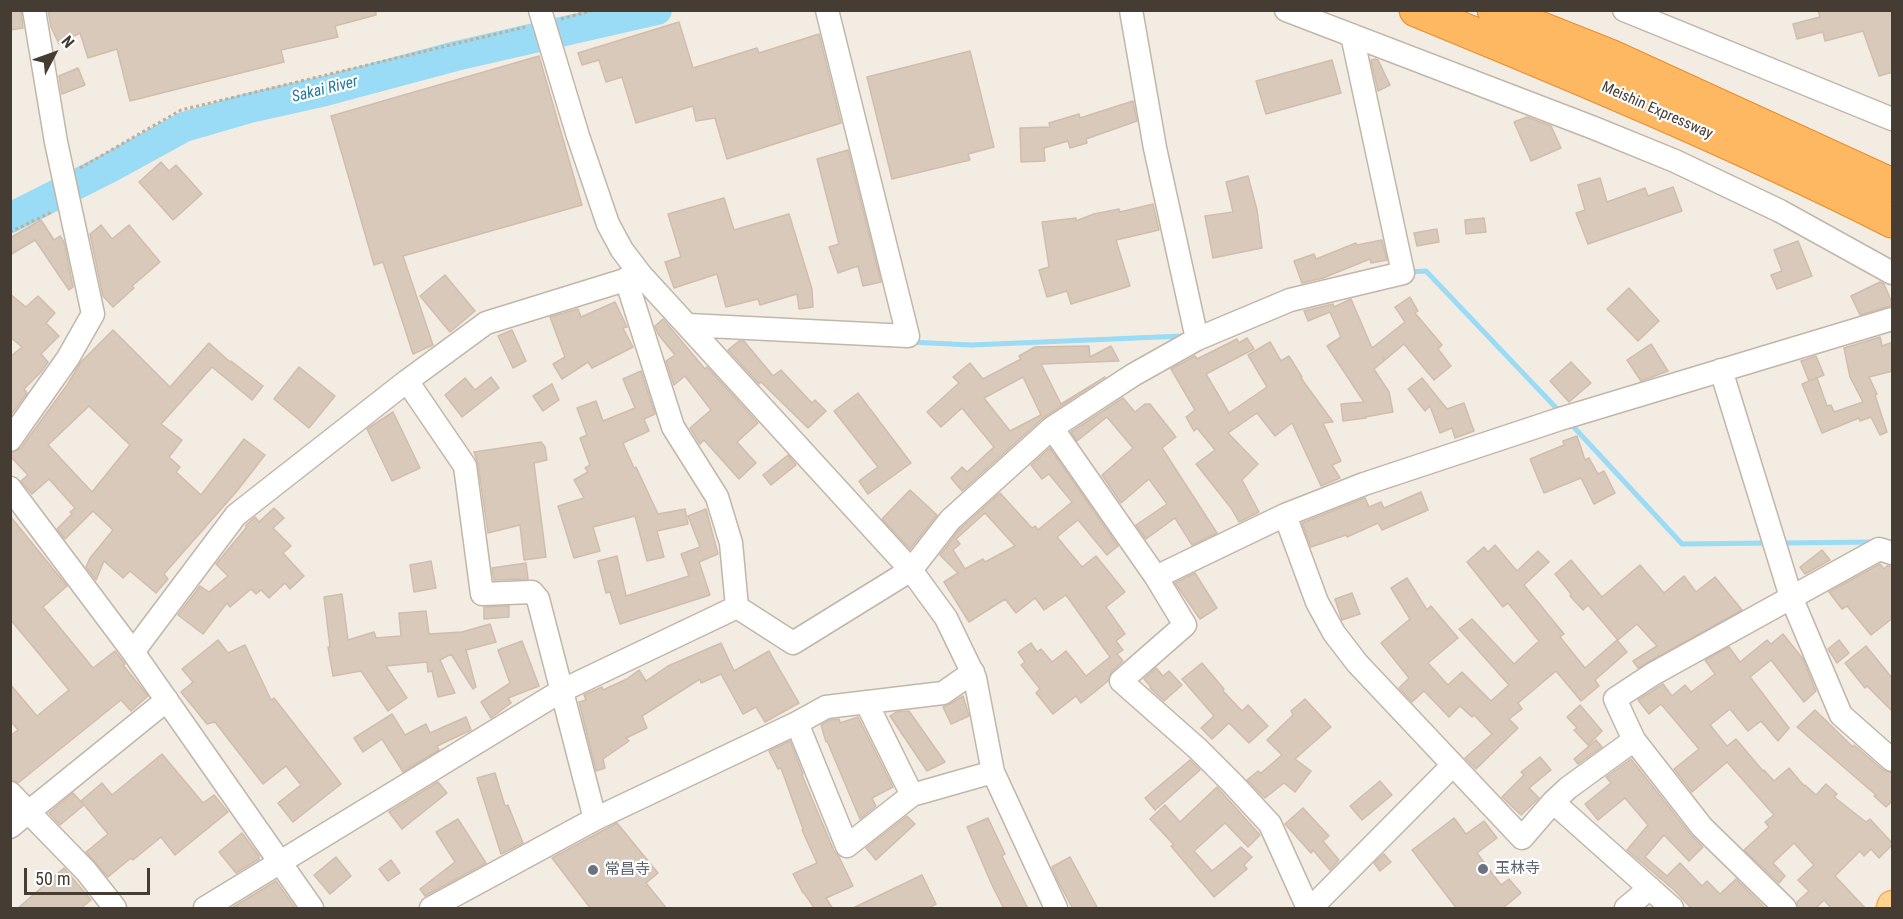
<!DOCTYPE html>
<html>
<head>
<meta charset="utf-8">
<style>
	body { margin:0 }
	#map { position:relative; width:1903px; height:919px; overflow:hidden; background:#f3ece3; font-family:"Roboto Condensed",sans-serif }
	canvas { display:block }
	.frame { position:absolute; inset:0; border:12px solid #453c33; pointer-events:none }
	.north { position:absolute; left:24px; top:24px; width:60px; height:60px; -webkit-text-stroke:4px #fff; paint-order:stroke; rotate:49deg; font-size:16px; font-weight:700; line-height:24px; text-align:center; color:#453c33 }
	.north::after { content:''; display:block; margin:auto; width:21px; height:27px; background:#453c33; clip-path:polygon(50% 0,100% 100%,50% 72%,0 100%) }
	.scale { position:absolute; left:24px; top:868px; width:126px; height:27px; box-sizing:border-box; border:3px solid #453c33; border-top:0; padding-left:8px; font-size:18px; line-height:21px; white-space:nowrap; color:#453c33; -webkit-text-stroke:4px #fff; paint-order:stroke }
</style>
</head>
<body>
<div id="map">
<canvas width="1903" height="919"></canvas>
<div class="frame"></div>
<div class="north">N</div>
<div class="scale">50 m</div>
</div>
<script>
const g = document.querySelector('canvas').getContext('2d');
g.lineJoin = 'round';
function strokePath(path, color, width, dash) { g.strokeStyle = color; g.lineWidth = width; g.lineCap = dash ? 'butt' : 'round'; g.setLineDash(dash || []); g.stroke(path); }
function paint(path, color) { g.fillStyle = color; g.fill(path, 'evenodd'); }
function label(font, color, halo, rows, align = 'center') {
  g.font = font + ' "Roboto Condensed","Noto Sans JP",sans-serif'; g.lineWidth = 4.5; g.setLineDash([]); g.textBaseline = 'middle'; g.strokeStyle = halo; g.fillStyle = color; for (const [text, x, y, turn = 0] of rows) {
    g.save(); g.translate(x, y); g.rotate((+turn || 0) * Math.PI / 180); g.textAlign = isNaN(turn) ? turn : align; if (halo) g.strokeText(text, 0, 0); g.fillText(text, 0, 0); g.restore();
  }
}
strokePath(new Path2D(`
	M1407,272l19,-1 134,141
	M911,342l60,3 212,-9
	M1570,423l112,121 87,-1
	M1781,543l93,-1`), '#9adbf5', 5);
strokePath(new Path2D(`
	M10,218l101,-51 73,-40 65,-19 76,-17 131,-35 201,-46`), '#9adbf5', 30);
const building = new Path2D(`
	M10,10h11l2,18 -13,2z
	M48,10h328v5l-41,11 3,11 -57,13 3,12 -154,39 -13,-52 -29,9 -8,-25 -21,11 -8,-17z
	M1818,10h75v62l-14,4 -16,-45 -38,10 -2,-9 -26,7 -4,-15 27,-7z
	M679,22l14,46 64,-20 2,5 60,-19 22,89 -114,36 -12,-41 -19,3 -3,-15 -57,17 -14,-46 -16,5 -7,-22 -17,5 -4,-12z
	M970,51l24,96 -26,7 2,6 -78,19 -25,-102z
	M539,56l43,149 -179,51 30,89 -20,9 -30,-92 -9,3 -43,-149z
	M1375,59l3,1 12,25 -12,6 -7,-31z
	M1332,60l9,33 -75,21 -10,-33z
	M78,68l7,17 -23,9 -3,-18z
	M1133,101l4,20 -51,18 1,4 -17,5 -2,-7 -24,7 1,13 -24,1 -1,-34 30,-1 -1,-4 30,-9 1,4z
	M1527,117l24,9 10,22 -30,13 -17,-39z
	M848,150l33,132 -18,4 -5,-20 -20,7 -9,-26 10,-3 -22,-85z
	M161,162l8,9 7,-6 26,29 -29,26 -34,-38z
	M1248,176l9,34 5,38 -49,10 -8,-42 28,-4 -7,-30z
	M1600,178l7,24 38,-14 3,8 25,-9 9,24 -94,33 -12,-31 9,-3 -7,-25z
	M724,198l10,32 55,-16 23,75 1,18 -14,2 -2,-15 -37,11 -2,-6 -32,8 -9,-33 -43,14 -9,-26 16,-5 -13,-43z
	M1153,204l6,26 -43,10 14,46 -59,18 -4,-13 -20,6 -8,-27 10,-3 -7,-45 34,-4v3l18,-7 25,-5 1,3z
	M1484,218l2,14 -20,2 -1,-14z
	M41,220l13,20 6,-4 4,6 9,45 -4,3 -34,-50 -25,15v-17z
	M101,225l11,14 17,-14 31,37 -28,24 2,2 -21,19 -10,-11 -13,-62z
	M1437,229l2,13 -22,4 -3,-13z
	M1382,240l5,20 -16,3 -1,-4 -47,19 -21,5 -8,-22 20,-7 2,5 40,-16 1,2z
	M1798,241l14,35 -35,13 -6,-14 11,-4 -8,-21z
	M445,275l30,36 -25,21 -30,-36z
	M1880,282l4,2 9,21 -33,10 -9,-19z
	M1629,288l30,33 -21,20 -31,-32z
	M10,294l16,13 12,-11 17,17 -9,10 13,13 -18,18 7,8 -7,10 -17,17 3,4 -17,23v-59l12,-10 -12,-10z
	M1410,297l8,14 -3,2 27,32 -4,4 13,17 -17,14 -30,-36 -19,16 -2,-3 1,4 -10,8 15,23 4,20 -28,5 1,1 -23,3 -2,-17 23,-2 -37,-56 14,-9 -11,-25 -22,9 -4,-10 29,-7 1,3 17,-8 21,49 33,-26 -10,-15z
	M615,302l12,25 -4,1 10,19 -41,21 -4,-6 -26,17 -9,-15 12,-7 -15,-40 28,-8 3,8z
	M663,319l42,50 2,-2 51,56 -21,19 19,21 -17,16 -35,-39 -4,4 -10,-16 21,-18 -26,-34 -11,9 -8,-24 9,-6 -17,-21 -3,-8z
	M113,330l57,57 39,-44 21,19 1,-1 32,25 -11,14 -40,-33 -51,57 21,16 -13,17 11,10 -4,5 25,23 43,-56 21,16 -28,36 -73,83 4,5 -12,14 -26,-22 -7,7 -19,-17 -8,19 -10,-13 4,-9 23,-28 -20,-19 -28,28 -8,-10 15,-15 -2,-2 5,-4 -26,-29 -17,15 -11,-13 7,-6 -18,-19v-3l11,-5 46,-63 14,-23zM89,406l41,39 -38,47 -44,-47z
	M512,330l14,31 -13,7 -15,-32z
	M1880,337l2,9 11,-4v29l-24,6 8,17 -2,1 12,37 -7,3 -9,-18 -11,4 -1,-3 -37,15 -20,-49 15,-6 10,28 4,-1 3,7 29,-10 -13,-25 -6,-29z
	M1247,338l7,11 -48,25 23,39 38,-26 -19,-32 22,-13 11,19 8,-5 13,21 -1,1 32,44 -10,1 18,38 -9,4 8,13 -19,8 -29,-63 -17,13 -18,-23 -29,20 30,31 -16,16 17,32 -20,10 -8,-14 -35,-44 19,-14 -18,-22 -3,3 -8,-14 9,-7 -24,-41 24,-13 2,3 40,-20 2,4z
	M739,341h5l29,35 8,-6 31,33 3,-3 11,11 -18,17 -47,-46 -2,2 -31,-34z
	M1651,344l17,27 -27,10 -14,-21z
	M1089,346l1,11 21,-11 8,15 -78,3 20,40 44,-27 -62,41 -81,73 -11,-13 11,-11 5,5 27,-25 -32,-39 -21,19 -14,-15 32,-29 -6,-6 17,-14 13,16 38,-20 -2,-3 16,-9zM1023,377l18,38 -31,16 -26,-33z
	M1816,356l8,19 -15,6 -8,-20z
	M1571,362l20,21 -22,19 -19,-21z
	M299,367l36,29 -26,32 -35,-29z
	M641,371l14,43 -11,5 5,12 -26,12 11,25 2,-1 22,47 27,-5 3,15 -31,7 7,26 -17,4 -12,-45 -42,11 7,24 -26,7 -16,-52 26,-8 -10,-18 14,-8 -3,-4 5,-3 -10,-27 7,-3 -10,-27 19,-7 7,20 32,-13 -12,-29z
	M491,377l8,11 -37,29 -17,-22 20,-17 10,12z
	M1422,378l25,31 17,-6 10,28 -19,7 -3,-10 -12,5 -10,-27 -5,5 -17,-22z
	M552,384l7,16 -16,11 -10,-15z
	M858,393l53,70 -43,31 -9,-13 19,-14 -44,-56z
	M1123,398l12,14 10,-8h5l26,33 -14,11 55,85 -25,12 -17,-27 -29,21 -10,-14 31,-21 -18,-25 -28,24 -19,-28 31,-27 -26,-31 -30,24 -6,-9z
	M393,412l27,56 -28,13 -25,-52z
	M1577,436l8,24 4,-2 9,16 6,-3 11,22 -21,11 -13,-26 -37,15 -14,-34 34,-14 -1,-4z
	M541,442l4,5 2,13 -13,3 12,94 -22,3 -4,-35 -32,8 -10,-69 -4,-12z
	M1050,448l68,98 -11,9 -29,-35 -21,17 25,30 14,-11 29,36 -19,15 19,27 -9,7 7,9 -6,4 6,7 -11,10 -4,10 -27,22 -5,-7 -23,18 -17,-21 4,-4 -19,-24 4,-3 -7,-10 13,-9 6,9 4,-3 11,13 14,-11 20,25 24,-19 -44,-62 -22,15 -9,-12 -19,15 -11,-14 -36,23 -25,-40 14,-9 -18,-18 20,-26 40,-36 32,35 3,-2 3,4 34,-28 -23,-28 -7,5 -11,-14zM985,513l30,33 -30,16 -2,-3 -18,10 -12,-19 7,-6 -4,-5z
	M788,455l8,10 -25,20 -8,-10z
	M910,490l27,25 -27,34 -28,-30z
	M1421,492l7,18 -46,20 -4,-7 -31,14 -1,-2 -35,12 -9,-24 63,-25 4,9 12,-5 3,6z
	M274,508l10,10 -11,10 18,18 -8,7 21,23 -14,13 -5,-6 -16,15 -8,-8 -5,4 -5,-5 -21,18 -3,-4 -24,31 -25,-19 22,-29 9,6 19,-16 -12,-12 30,-36v-3l9,-8 4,5z
	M706,509l12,45 -19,8 11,33 -90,29 -10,-32 -4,1 -8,-32 19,-5 9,40 63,-20 -8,-22 19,-7 -12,-31z
	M10,516l57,70 -24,21 50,61 22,-17 10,13 -2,1 25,31 -17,15 -10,-11 -103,83 -8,-3v-44l8,-6 -8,-10v-36l27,32 32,-26 -59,-71z
	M1495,545l22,26 21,-20 11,11 -25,23 40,49 -4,3 25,31 32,-28 10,12 -32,28 4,6 -18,15 -25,-30 -38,32 4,6 -13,10 9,9 -42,41 -11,-11 27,-24 -18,-19 -2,2 -12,-11 -11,11 -25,-26 -12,11 -13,-14 10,-10 -28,-35 29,-24 -19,-31 16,-10 20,32 4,-4 27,32 -30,25 20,22 14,-13 29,29 18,-16 -50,-56 13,-10 42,45 25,-23 -31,-38 -5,4 -36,-45 17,-15 4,5z
	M1822,550l8,10 -25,14 -5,-7z
	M1571,560l31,37 38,-32 24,28 20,-17 12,16 19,-15 27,33 -104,58 -5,-7 24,-15 -20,-22 -19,16 -30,-35 -5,5 -13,-14 1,-2 -16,-20z
	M431,561l5,27 -22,4 -4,-27z
	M526,563l2,16 -34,1 -2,-12z
	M1880,564l4,5 3,-3h6v52l-22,17 -24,-29 -5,3 -13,-17z
	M1195,573l22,35 -17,11 -25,-36z
	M1352,593l8,21 -18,6 -7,-21z
	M342,594l6,46 26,-8 2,6 25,-2 -2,-23 27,-2 3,23 33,-2 28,-8 6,18 -30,8 10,37 -3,2 -22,-35 -11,6 15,33 -17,4 -6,-26 -4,1 -1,-10 -41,4 21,32 -19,13 -27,-40 -28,5 -5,-29h2l-6,-50z
	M509,606v11l-25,2v-12z
	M1783,634l20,25 13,32 -12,11 -33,-42 -21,17 39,51 -11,13 -17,-20 -13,10 -18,-22 -20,16 17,21 9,-7 27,32 1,-1 10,11 15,-13 15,18 1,-1 11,10 10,-11 11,10 -3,3 32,25 4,-3 23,25 -14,14 -8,-9 -7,7 -4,-5 -25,25 31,33h-34l-8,-9 -9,9h-17l-1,-7 12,-11 -11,-11 16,-15 -20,-22 -21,20 12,13 -6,7 -35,-33 25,-23 -4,-5 9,-7 -47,-53 -35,30 -18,-23 25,-20 -38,-45 -12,10 -11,-14 25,-16 9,12 13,-11 6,7 24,-18 -10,-14 24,-13 11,15 27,-22 4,4z
	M218,640l10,13 17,-8 26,55 3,-2 67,86 -48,38 -15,-19 23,-18 -15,-19 -23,18 -48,-62 -8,2 -26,-32 12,-10 -11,-13z
	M1839,640l10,13 -12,10 -9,-14z
	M522,641l17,45 -31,12 3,5 -20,15 -10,-16 29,-19 -12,-33z
	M721,643l13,28 35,-20 30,52 -34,19 -9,-15 -13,7 -22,-40 -20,9 -1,-4 -58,37 5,12 -21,10 3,3 -26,18 2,9 -9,3 -17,-69 7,-2 -2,-5 18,-8 1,3 24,-11 12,-9 7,11 22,-15z
	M1866,646l27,33v33l-26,-26 -2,2 -20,-25z
	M1202,663l22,26 -1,2 19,20 6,-6 20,21 -19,17 -20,-20 -17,16 -11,-11 13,-12 -32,-37z
	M1156,668l7,8 6,-5 13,14 -18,16 -14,-13 1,-1 -7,-8z
	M963,696l6,20 -18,8 -8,-17 7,-3z
	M1305,699l26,28 -36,32 16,12 -16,21 -11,-9 -19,15 -18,-18 11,-9 3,2 21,-18 -15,-15 26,-25 -2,-4z
	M1580,705l22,26 -14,14 -14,-15 3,-2 -10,-11z
	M1815,710l38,37 1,-2 29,25 10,3v27l-7,7 -12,-11 2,-1 -79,-68z
	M909,711l36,51 -18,9 -37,-55 6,-4z
	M392,714l13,21 21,-11 4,9 36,-16 5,13 -34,16 2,4 -36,22 -21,-33 -19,13 -9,-14z
	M858,717l35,70 -21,11 4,8 -16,13 -33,-78 -1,1 -5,-17 9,-5 9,-1 1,4z
	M1596,740l6,7 -24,17 -4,-5z
	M790,741l13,33 -1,1 32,76 5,6 14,29 -27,12 7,11h-18l-11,-16h-1l-10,-19 24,-11 -15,-33 1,-1 -22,-61 -3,1 -9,-18z
	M162,754l41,49 11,-8 14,17 -53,43 -14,-18 -28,23 -2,-2 -23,19 -22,-25 22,-18 -27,-33 21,-18 10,12z
	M1540,757l11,13 -22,18 10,10 -18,17 -19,-18 22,-22 -3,-3z
	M1631,759l60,76 12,12 -14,14 -25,-26 -19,22 22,19 13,-13 22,23 5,-5 13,13 16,-15 30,30h-74l-18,-19 -47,-40 21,-25 -23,-27 -27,22 -13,-16 26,-21 -5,-6z
	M1190,760l10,10 -45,40 -10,-12z
	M495,773l10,33 3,-1 15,38 -22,11 -24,-76z
	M1380,781l12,14 -30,25 -12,-14z
	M438,782l9,11 -45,36 -13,-17z
	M1217,787l43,48 -12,12 -23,-24 -31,28 18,20 29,-24 11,10 -8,8 3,4 -33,28 -43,-51 3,-1 -24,-26 15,-14 15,17z
	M73,793l11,12 -24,20 -11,-12z
	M1303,808l26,28 -6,5 16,19 -9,10 -17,-20 -2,3 -26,-29z
	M907,816l8,8 -39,36 -10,-12z
	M988,818l17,36 -3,2 26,53h-24l-12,-24 -25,-58z
	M1454,818l12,16 18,-13 13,17 -20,15 24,32 8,-6 12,14 -19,16h-45l-45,-59z
	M458,819l28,44 -61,33 -5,-7 35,-27 -19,-30z
	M617,823l41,50 -12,10 21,26h-76l-39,-51z
	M242,833l17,23v3l-23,14 -17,-21z
	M1384,854l7,8 -11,9 -6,-8z
	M336,857l15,19 -21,18 -16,-19z
	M1070,857l28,52h-25l-15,-28 -6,-14z
	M391,860l9,13 -12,8 -9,-12z
	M64,868l27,32 -11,9h-63z
	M922,875l14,29 -9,5h-76z
	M276,881l20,28h-66z`);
paint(building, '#d8c9bb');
strokePath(building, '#d1bdab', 1.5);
const minor = new Path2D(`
	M540,10l38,126 30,88 14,26 19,25 270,295 35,48 29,60 18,94 63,136
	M1131,10l24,138 42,191
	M1286,10l308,118 81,33 105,50 112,62
	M1624,10l268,109
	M626,279l47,148 44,70 14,46 6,64
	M688,325l220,11 -81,-326
	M1721,370l70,227 50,118 51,45
	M407,381l58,85 17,128 50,-2 6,7 57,220
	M1052,428l104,149 29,48 -64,56 77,68 35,35 37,40 38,84
	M10,440l58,-82 25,-44 -37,-172 -22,-132
	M10,488l123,164 179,256
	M1285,515l32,87 17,31 23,30 165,175 31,-36 15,-14 66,-48 -19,-41 38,-25 226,-125 13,4
	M1156,577l129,-62 79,-31 196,-65 332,-100
	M133,652l103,-137 171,-134 79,-58 155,-48
	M973,672l-30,21 -117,14 -29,16 50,123 65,-51 81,-23
	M866,702l46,93
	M1634,740l68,87 83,81
	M10,793l76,78 29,37
	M1553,802l119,106
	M10,827l157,-127
	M205,908l356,-217 176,-84 56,36 118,-73 39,-50 102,-92 81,-53 64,-36 93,-39 113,-27 -51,-238
	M431,908l164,-89 202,-96
	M1311,908l142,-143
	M1626,908l24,-20`);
const major = new Path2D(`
	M1891,908l1,-3`);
const highway = new Path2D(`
	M1416,10c161,66 321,133 476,211
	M1494,10l116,46 282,129`);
strokePath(minor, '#c2b6a8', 25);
strokePath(major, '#ecae58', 31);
strokePath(highway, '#e98b28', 35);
strokePath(new Path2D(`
	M561,19l33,-9
	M80,168l101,-58 344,-83
	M10,232l42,-20`), '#c2ad95', 3, [3, 3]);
strokePath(minor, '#fff', 22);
strokePath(major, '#ffd290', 28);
strokePath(highway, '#ffb862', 33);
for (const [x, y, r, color] of [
	[1483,869,6,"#6b7280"],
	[593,870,6,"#6b7280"]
]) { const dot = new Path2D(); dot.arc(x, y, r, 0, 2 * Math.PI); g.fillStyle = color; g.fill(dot); strokePath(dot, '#fff', 2); }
label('15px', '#453c33', '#fff', [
	["Meishin Expressway",1657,111,24]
]);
label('15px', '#5b616d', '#fff', [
	["玉林寺",1495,869],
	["常昌寺",605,870]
], 'left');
label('italic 16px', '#227a9f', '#fff', [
	["Sakai River",325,90,-14]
]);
</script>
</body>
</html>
